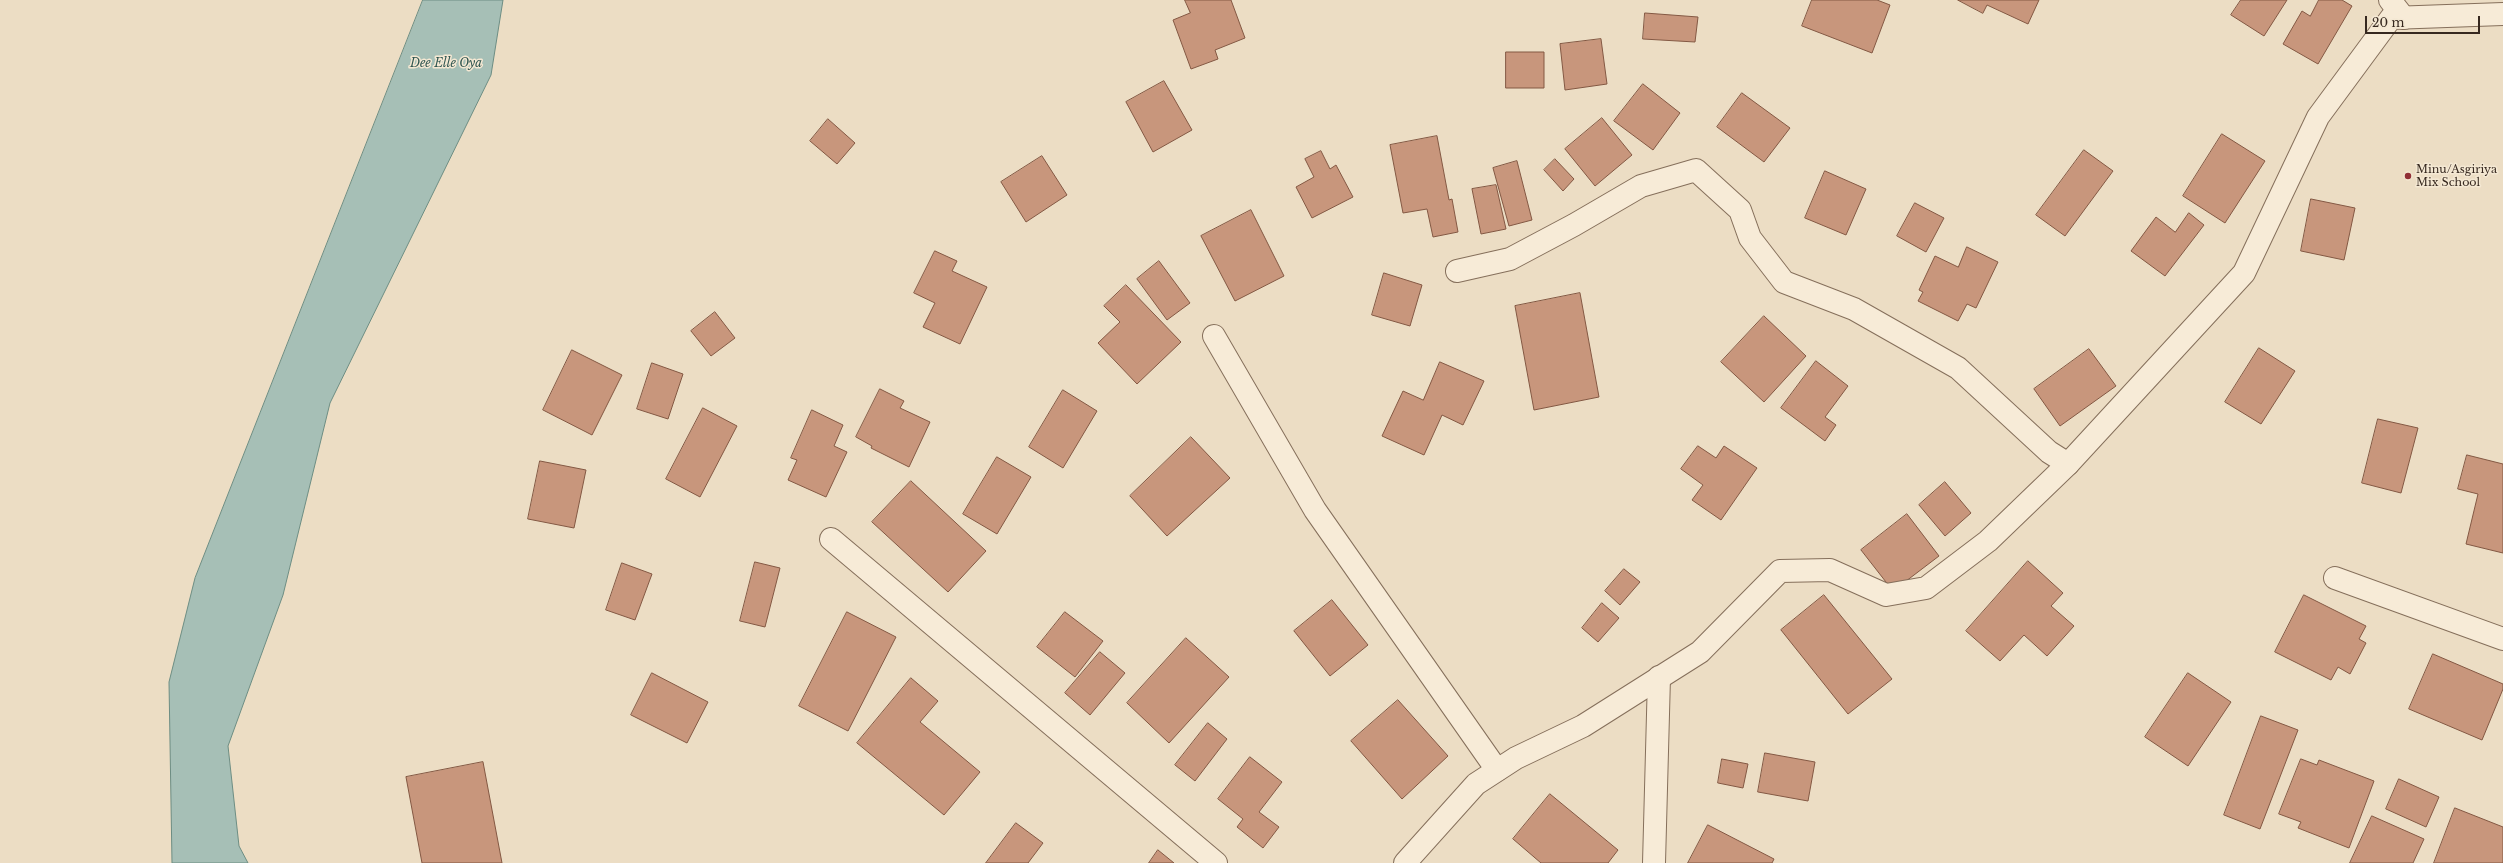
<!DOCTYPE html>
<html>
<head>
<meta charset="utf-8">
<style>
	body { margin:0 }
	#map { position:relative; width:2503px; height:863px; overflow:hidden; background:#ecddc4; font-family:"Libre Baskerville",serif }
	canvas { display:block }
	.scale { position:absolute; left:2365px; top:16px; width:115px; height:18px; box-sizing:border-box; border:2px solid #36281f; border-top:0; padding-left:5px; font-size:12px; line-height:14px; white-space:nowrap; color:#36281f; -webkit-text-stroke:3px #f4e8d3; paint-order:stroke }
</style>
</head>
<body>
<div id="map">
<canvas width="2503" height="863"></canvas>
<div class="scale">20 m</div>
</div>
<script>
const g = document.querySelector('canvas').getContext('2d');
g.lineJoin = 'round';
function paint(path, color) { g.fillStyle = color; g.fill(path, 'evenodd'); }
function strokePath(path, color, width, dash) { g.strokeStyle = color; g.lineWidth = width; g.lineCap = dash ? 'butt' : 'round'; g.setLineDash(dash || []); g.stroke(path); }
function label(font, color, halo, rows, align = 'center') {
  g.font = font + ' "Libre Baskerville",serif'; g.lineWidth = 3; g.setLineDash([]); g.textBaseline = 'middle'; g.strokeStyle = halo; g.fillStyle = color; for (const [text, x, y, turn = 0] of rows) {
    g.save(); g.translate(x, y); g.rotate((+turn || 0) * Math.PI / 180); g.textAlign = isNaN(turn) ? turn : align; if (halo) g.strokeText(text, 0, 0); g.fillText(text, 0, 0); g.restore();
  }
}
const water = new Path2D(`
	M423,0h80l-12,75 -161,328 -47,192 -55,151 11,100 9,17h-76l-3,-181 26,-104z`);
paint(water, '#a6bfb6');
strokePath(water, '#6d8d83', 1);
const building = new Path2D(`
	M1185,0h46l14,38 -30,12 3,9 -27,10 -18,-49 17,-7z
	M1812,0h65l13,5 -18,48 -70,-27z
	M1958,0h81l-11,24 -41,-19 -4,8z
	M2241,0h46l-23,36 -33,-21z
	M2319,0h23l10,6 -34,58 -35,-20 19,-33 8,5z
	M1645,13l53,4 -3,25 -52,-3z
	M1601,39l6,45 -42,6 -5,-46z
	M1506,52h38v36h-38z
	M1164,81l28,49 -39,22 -27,-50z
	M1643,84l37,29 -27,37 -39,-29z
	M1742,93l48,35 -26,34 -47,-35z
	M1602,118l30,37 -37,31 -30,-37z
	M828,119l27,24 -18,21 -27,-23z
	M2222,134l43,27 -40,62 -42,-27z
	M1437,136l12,64 3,-1 6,33 -25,5 -6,-28 -24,4 -13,-68z
	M2084,150l29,21 -48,65 -29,-21z
	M1321,151l9,18 6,-4 17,32 -41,21 -16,-31 18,-10 -9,-18z
	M1042,156l25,39 -41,27 -25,-40z
	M1555,159l19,20 -11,12 -19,-21z
	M1517,161l15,59 -23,6 -16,-58z
	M1825,171l41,18 -20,46 -41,-17z
	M1496,185l10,44 -25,5 -9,-45z
	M2311,199l44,9 -11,52 -43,-9z
	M1915,203l29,15 -18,34 -29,-16z
	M1251,210l33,66 -49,25 -34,-65z
	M2189,213l15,12 -39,51 -34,-25 25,-34 19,15z
	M1967,247l31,15 -22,46 -9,-4 -9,17 -40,-20 5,-9 -4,-2 16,-34 23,11z
	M935,251l22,10 -5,10 35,16 -27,57 -37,-17 12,-24 -21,-10z
	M1159,261l31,42 -23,17 -30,-41z
	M1384,273l38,12 -12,41 -38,-11z
	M1126,285l55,57 -44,42 -39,-41 22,-21 -16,-16z
	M1580,293l19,104 -65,13 -19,-104z
	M715,312l20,26 -24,18 -20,-25z
	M1764,316l42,40 -42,46 -43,-40z
	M2259,348l36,23 -34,53 -36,-22z
	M2089,349l27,37 -56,40 -26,-37z
	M572,350l50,25 -30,60 -49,-25z
	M1816,361l32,25 -23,31 11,8 -11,16 -44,-33z
	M1440,362l44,19 -21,44 -21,-10 -18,40 -42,-19 21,-45 20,9z
	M652,363l31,11 -15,45 -31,-10z
	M880,389l24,12 -4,7 30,14 -21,45 -38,-19 1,-2 -16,-9z
	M1063,390l34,21 -34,57 -34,-21z
	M703,408l34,18 -37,71 -34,-18z
	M812,410l31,15 -9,21 13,6 -21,45 -38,-17 9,-20 -6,-2z
	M2378,419l40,9 -17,65 -39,-10z
	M1191,437l39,41 -63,58 -37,-40z
	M1698,446l18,12 8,-12 33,22 -36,52 -29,-20 11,-15 -22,-16z
	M2467,455l36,9v89l-37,-9 12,-50 -20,-5z
	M997,457l34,20 -34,57 -34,-20z
	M540,461l46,9 -12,58 -46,-9z
	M911,481l75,70 -38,41 -76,-70z
	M1945,482l26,31 -26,23 -26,-31z
	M1907,514l32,42 -46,35 -32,-41z
	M2028,561l35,32 -12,13 23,20 -27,30 -23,-21 -24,26 -34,-30z
	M755,562l25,6 -15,59 -25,-6z
	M622,563l30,11 -17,46 -29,-10z
	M1624,569l16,13 -20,23 -15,-14z
	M1824,595l68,84 -44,35 -67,-84z
	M2304,595l62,31 -7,13 7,4 -16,31 -12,-7 -7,13 -56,-28z
	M1332,600l36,45 -38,31 -36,-45z
	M1602,603l17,15 -21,24 -16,-14z
	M847,612l49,25 -48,94 -49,-25z
	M1065,612l38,29 -28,36 -38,-30z
	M1186,638l43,39 -60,66 -42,-40z
	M1100,652l25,21 -35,42 -25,-22z
	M2433,654l70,30v5l-21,51 -73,-31z
	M652,673l56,29 -21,41 -56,-28z
	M2188,673l43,29 -43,64 -43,-29z
	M911,678l27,23 -18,21 60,50 -36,43 -87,-72z
	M1398,700l50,56 -46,43 -51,-58z
	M2261,716l37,14 -38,99 -36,-14z
	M1208,723l19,16 -32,42 -20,-16z
	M1765,753l50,9 -7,39 -50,-9z
	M1250,757l32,25 -23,30 20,15 -16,21 -26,-21 6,-8 -25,-20z
	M1722,759l26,5 -5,24 -25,-5z
	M2301,759l16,6 2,-5 55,21 -25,67 -51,-20 3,-6 -22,-8z
	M483,762l19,101h-80l-16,-86z
	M2399,779l40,18 -13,30 -40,-18z
	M1550,794l68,56 -10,13h-67l-28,-24z
	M2455,808l48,19v36h-69z
	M2372,816l52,23 -11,24h-63z
	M1016,823l27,20 -15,20h-42z
	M1708,825l66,34 -2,4h-84z
	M1158,850l16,13h-25z`);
paint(building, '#c8967c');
strokePath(building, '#835843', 1);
const service = new Path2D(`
	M2390,0l14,18
	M1457,271l53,-12 64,-34 67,-39 55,-16 44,40 10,28 34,44 70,27 104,59 91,84 19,12
	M1214,336l101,174 182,260
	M831,539l385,324
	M2335,578l168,61
	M1654,863l5,-186`);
const minor = new Path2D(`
	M1405,863l71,-79 40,-26 67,-32 117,-74 80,-81 50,-1 56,25 40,-7 62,-47 80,-77 176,-191 74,-156 73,-99 112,-4`);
strokePath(service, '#856f5b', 24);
strokePath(minor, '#856f5b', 24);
strokePath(service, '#f7ebd7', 22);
strokePath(minor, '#f7ebd7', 22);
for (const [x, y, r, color] of [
	[2408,176,4,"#912f36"]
]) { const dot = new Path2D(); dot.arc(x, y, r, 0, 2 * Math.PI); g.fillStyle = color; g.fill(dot); strokePath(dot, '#f4e8d3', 1.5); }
label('11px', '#36281f', '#f4e8d3', [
	["Minu/Asgiriya",2416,170],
	["Mix School",2416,183]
], 'left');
label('italic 12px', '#2f5550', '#f4e8d3', [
	["Dee Elle Oya",446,64]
]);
</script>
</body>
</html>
